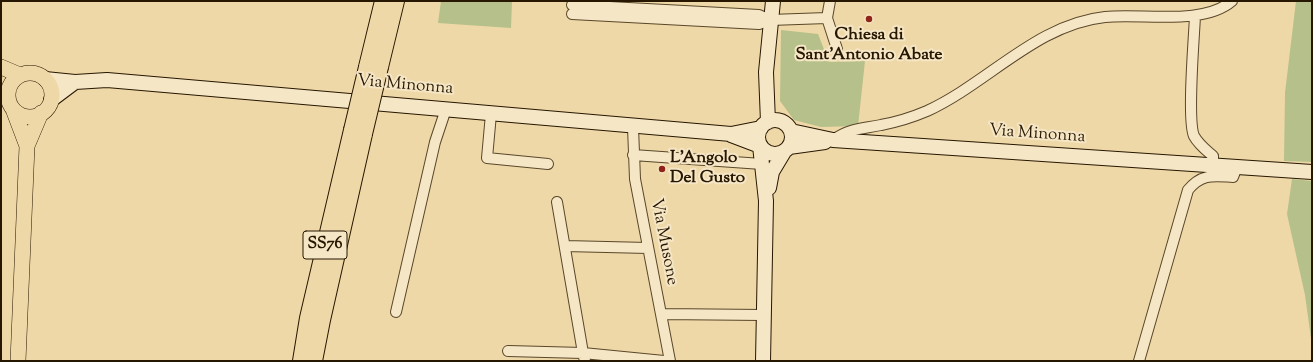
<!DOCTYPE html>
<html>
<head>
<meta charset="utf-8">
<style>
	body { margin:0 }
	#map { position:relative; width:1313px; height:362px; overflow:hidden; background:#efd8a7; font-family:"Sorts Mill Goudy",serif }
	canvas { display:block }
	.frame { position:absolute; inset:0; border:2px solid #271701; pointer-events:none }
</style>
</head>
<body>
<div id="map">
<canvas width="1313" height="362"></canvas>
<div class="frame"></div>
</div>
<script>
const g = document.querySelector('canvas').getContext('2d');
g.lineJoin = 'round';
function paint(path, color) { g.fillStyle = color; g.fill(path, 'evenodd'); }
function strokePath(path, color, width, dash) { g.strokeStyle = color; g.lineWidth = width; g.lineCap = dash ? 'butt' : 'round'; g.setLineDash(dash || []); g.stroke(path); }
function label(font, color, halo, rows, align = 'center') {
  g.font = font + ' "Sorts Mill Goudy",serif'; g.lineWidth = 4; g.setLineDash([]); g.textBaseline = 'middle'; g.strokeStyle = halo; g.fillStyle = color; for (const [text, x, y, turn = 0] of rows) {
    g.save(); g.translate(x, y); g.rotate((+turn || 0) * Math.PI / 180); g.textAlign = isNaN(turn) ? turn : align; if (halo) g.strokeText(text, 0, 0); g.fillText(text, 0, 0); g.restore();
  }
}
paint(new Path2D(`
	M441,1h84l-13,1 -1,26 -73,-5z
	M1296,1h16v161l-28,-1 1,-68z
	M781,30l37,4 11,28 36,-1 -7,65 -37,1 -27,-7 -14,-19z
	M1292,179l20,2v165l-7,-51 -18,-81z`), '#b5c08a');
const minor = new Path2D(`
	M572,5l187,10 11,5
	M572,14l187,10 11,-4 57,-2 10,31
	M1195,16c-1,23 -8,104 -1,120 5,9 12,14 19,20v9
	M827,18l3,-17
	M491,114l-4,44 61,6
	M633,127l2,52 35,182
	M833,140c17,-12 29,-11 48,-15 16,-3 32,-8 46,-14 61,-28 110,-87 178,-94 37,-4 98,9 127,-16
	M633,155l129,9
	M557,202l26,151 81,8
	M565,246l83,2
	M396,312l39,-170 11,-33
	M661,314l102,1
	M508,351l75,2 2,8
	M1139,361l49,-171c14,-17 26,-14 45,-13l4,-10`);
const secondary = new Path2D(`
	M45,79l30,3 32,-2 624,54 30,-6
	M51,100l24,-18
	M758 137a17 17 0 1 1 34 0a17 17 0 1 1-34 0Z
	M768,122l-2,-50 7,-71
	M791,131l42,9 479,32
	M731,135l29,11 6,55 -3,160
	M789,147l36,-5
	M769,188l3,-16 12,-20`);
const primary = new Path2D(`
	M1,67l19,8
	M8 95a22 22 0 1 1 44 0a22 22 0 1 1-44 0Z
	M13,109l14,37
	M18,361l9,-215 14,-33`);
const trunk = new Path2D(`
	M367,67l16,-66
	M380,67l16,-66
	M301,361l7,-43 44,-188
	M314,361l8,-41 42,-186`);
strokePath(minor, '#59472a', 12);
strokePath(secondary, '#271701', 16);
strokePath(primary, '#271701', 16);
strokePath(trunk, '#271701', 18);
strokePath(minor, '#f5e6c6', 10);
strokePath(secondary, '#f5e6c6', 14);
strokePath(primary, '#efd8a7', 15);
strokePath(trunk, '#efd8a7', 16);
const trunkBridge = new Path2D(`
	M352,130l15,-63
	M364,134l16,-67`);
strokePath(trunkBridge, '#271701', 18, []);
strokePath(trunkBridge, '#efd8a7', 16);
for (const [x, y, r, color] of [
	[869,19,4,"#8f2418"],
	[662,169,4,"#8f2418"]
]) { const dot = new Path2D(); dot.arc(x, y, r, 0, 2 * Math.PI); g.fillStyle = color; g.fill(dot); strokePath(dot, '#f5e6c6', 1.5); }
for (const [x, y, w] of [
	[325,245,44]
]) { const box = new Path2D(); box.roundRect(x - w / 2, y - 14, w, 28, 3); g.fillStyle = '#f5e6c6'; g.fill(box); strokePath(box, '#271701', 1); }
label('bold 16px', '#271701', null, [
	["SS76",325,245]
]);
label('bold 17px', '#271701', '#f5e6c6', [
	["Chiesa di",869,36],
	["Sant'Antonio Abate",869,56],
	["L'Angolo",670,159,"left"],
	["Del Gusto",670,179,"left"]
]);
label('17px', '#271701', '#f5e6c6', [
	["Via Minonna",405,86,5],
	["Via Minonna",1037,135,4],
	["Via Musone",663,242,79]
]);
</script>
</body>
</html>
